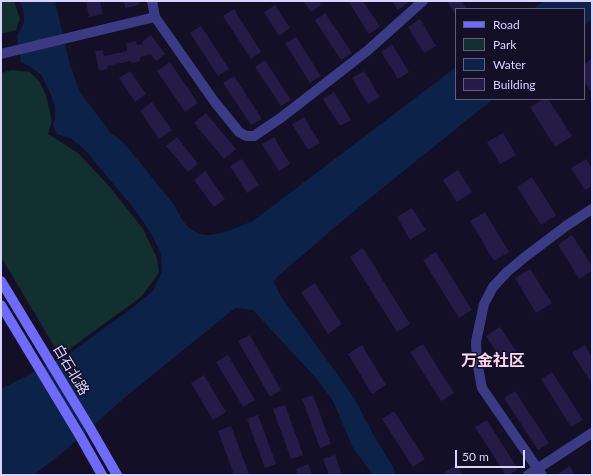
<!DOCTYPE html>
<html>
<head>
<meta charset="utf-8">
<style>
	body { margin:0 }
	#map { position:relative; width:593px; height:476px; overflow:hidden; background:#130f26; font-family:Lato,sans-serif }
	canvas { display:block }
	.frame { position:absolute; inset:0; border:2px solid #d9d4ff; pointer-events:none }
	.legend { position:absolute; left:455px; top:8px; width:130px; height:92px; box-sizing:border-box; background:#130f26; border:1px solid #625e7d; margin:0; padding:5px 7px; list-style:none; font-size:12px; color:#d9d4ff }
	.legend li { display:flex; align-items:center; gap:8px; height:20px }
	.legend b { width:20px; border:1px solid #625e7d }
	.scale { position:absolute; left:455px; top:450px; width:70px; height:18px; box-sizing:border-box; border:2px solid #d9d4ff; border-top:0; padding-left:5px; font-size:12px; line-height:14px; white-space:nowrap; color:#d9d4ff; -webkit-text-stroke:3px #130f26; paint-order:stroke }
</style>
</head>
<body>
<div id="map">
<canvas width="593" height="476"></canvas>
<div class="frame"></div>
<ul class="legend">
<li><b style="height:5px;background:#6f6bff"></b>Road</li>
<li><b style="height:11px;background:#12302f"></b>Park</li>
<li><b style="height:11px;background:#0c2248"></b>Water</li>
<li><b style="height:11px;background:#241b47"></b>Building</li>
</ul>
<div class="scale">50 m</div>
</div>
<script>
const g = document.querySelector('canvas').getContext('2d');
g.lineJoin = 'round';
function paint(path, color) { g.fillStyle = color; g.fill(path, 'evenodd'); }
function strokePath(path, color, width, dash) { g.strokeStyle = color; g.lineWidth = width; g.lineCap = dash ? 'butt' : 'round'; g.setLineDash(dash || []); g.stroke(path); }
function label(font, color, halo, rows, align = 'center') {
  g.font = font + ' Lato,"Noto Sans SC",sans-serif'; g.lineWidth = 3; g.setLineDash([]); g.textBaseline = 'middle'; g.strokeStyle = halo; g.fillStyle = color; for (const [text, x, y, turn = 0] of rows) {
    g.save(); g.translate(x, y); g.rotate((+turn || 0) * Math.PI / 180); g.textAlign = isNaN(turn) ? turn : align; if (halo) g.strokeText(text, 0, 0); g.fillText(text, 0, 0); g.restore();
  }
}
paint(new Path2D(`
	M1,1h13l6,18 -4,11 -15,4z
	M12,70l18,2 9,9 7,14 6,26 -4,13 30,19 31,33 34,43 14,29 2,15 -18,24 -81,59 -59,-99v-184z`), '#12302f');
paint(new Path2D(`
	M20,1h35l15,64 10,27 30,40 14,11 51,63c19,44 44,28 78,15l203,-154v32h37l-145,117 -72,62 -2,4 6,13 75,104 17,33 21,35 3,8h-23l-20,-27 -20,-47 -17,-23 -63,-68 -18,-2 -112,91 -56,50 -33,26h-33v-86l66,-34 61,-44 25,-20 9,-19 -1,-18 -9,-19 -16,-24 -52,-62 -12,-10 -15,-5 -4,-9 2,-7v-11l-4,-12 -9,-19 -11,-9 -10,-5 -4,-27c10,-14 8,-19 3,-34z
	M544,1h48v18l-8,7v-17h-51z`), '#0c2248');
paint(new Path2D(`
	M86,1h14l3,13 -14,3z
	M124,1h14l1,4 -14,3z
	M303,1h16l2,4 -10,7z
	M348,1h15l17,26 -11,7z
	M392,1h15l1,2 -10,7z
	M447,1h15l5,8h-11v7z
	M275,5l15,23 -11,8 -15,-24z
	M234,9l27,43 -10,7 -28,-43z
	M325,13l27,40 -11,7 -26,-40z
	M420,19l16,27 -12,7 -16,-26z
	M201,26l28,43 -11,7 -28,-43z
	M151,35l14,19 -9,7 -5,-7 -11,3v4l-9,2v-2l-24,5 1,3 -9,2 -4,-20 8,-1 1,6 23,-5 -1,-8 10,-2 1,4 6,-1 -1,-2z
	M296,37l25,39 -11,7 -25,-40z
	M392,44l17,28 -11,7 -17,-27z
	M592,59v31l-2,1 -6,-10v-17z
	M265,60l26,40 -10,6 -26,-39z
	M170,62l28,41 -13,9 -28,-41z
	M130,71l16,23 -11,8 -16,-24z
	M364,71l16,26 -12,7 -16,-26z
	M234,76l28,43 -11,6 -28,-42z
	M334,92l17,28 -11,6 -17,-27z
	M543,99h5l24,37 -17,11 -25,-40z
	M152,102l20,28 -13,9 -19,-28z
	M206,113l30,36 -12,10 -30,-36z
	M304,117l16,26 -12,7 -16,-26z
	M503,133l13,22 -16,9 -13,-22z
	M177,137l21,27 -10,8 -22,-26z
	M274,137l16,27 -11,7 -17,-27z
	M242,159l17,26 -12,8 -17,-27z
	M586,159l6,9v18l-7,4 -14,-22z
	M458,170l14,22 -15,10 -14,-22z
	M205,171l20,28 -11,8 -20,-27z
	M532,177l24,38 -15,10 -24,-38z
	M412,208l14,22 -16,10 -13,-23z
	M485,212l24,40 -15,9 -24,-40z
	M572,235l20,31v5l-13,8 -21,-34z
	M363,248l47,76 -13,8 -47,-75z
	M436,252l36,58 -13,8 -36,-58z
	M530,269l22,34 -16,10 -21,-35z
	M315,283l27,41 -14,10 -27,-42z
	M500,327l22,33 -14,9 -22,-33z
	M250,335l31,55 -11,7 -32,-56z
	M423,344l31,49 -13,8 -31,-49z
	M362,345l24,40 -14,9 -24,-40z
	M585,345l7,12v26l-20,-30z
	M228,355l27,45 -12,7 -27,-45z
	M552,372l31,48 -12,7 -30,-48z
	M204,375l22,37 -13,8 -22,-37z
	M515,391l34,52 -11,7 -34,-52z
	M313,395l18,49 -11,4 -18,-49z
	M285,405l18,50 -12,4 -18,-50z
	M394,411l31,48 -12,8 -31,-48z
	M258,415l18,49 -11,4 -18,-49z
	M487,420l31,49 -9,6h-3l-31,-48z
	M231,426l18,48 -2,1h-13l-16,-44z
	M335,455l7,20h-13l-6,-16z
	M308,464l4,11h-14l-2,-6z
	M457,465l6,10h-17l-2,-3z
	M570,466l5,9h-19z`), '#241b47');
strokePath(new Path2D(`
	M152,1l3,16 59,84 25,31 7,4h8l28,-19 85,-66 56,-50
	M1,54l154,-37
	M528,475l64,-42
	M542,475l-60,-87 -5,-26 -1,-20 8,-38 9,-17 14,-15 18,-15 41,-31 26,-17`), '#3d3a85', 10);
strokePath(new Path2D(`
	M1,281l89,147 27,47
	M1,305l79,131 22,39`), '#6f6bff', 10);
label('14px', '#d9d4ff', '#130f26', [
	["白石北路",71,370,59]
]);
label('bold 16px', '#ffd6f0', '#130f26', [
	["万金社区",493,361]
]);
</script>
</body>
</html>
